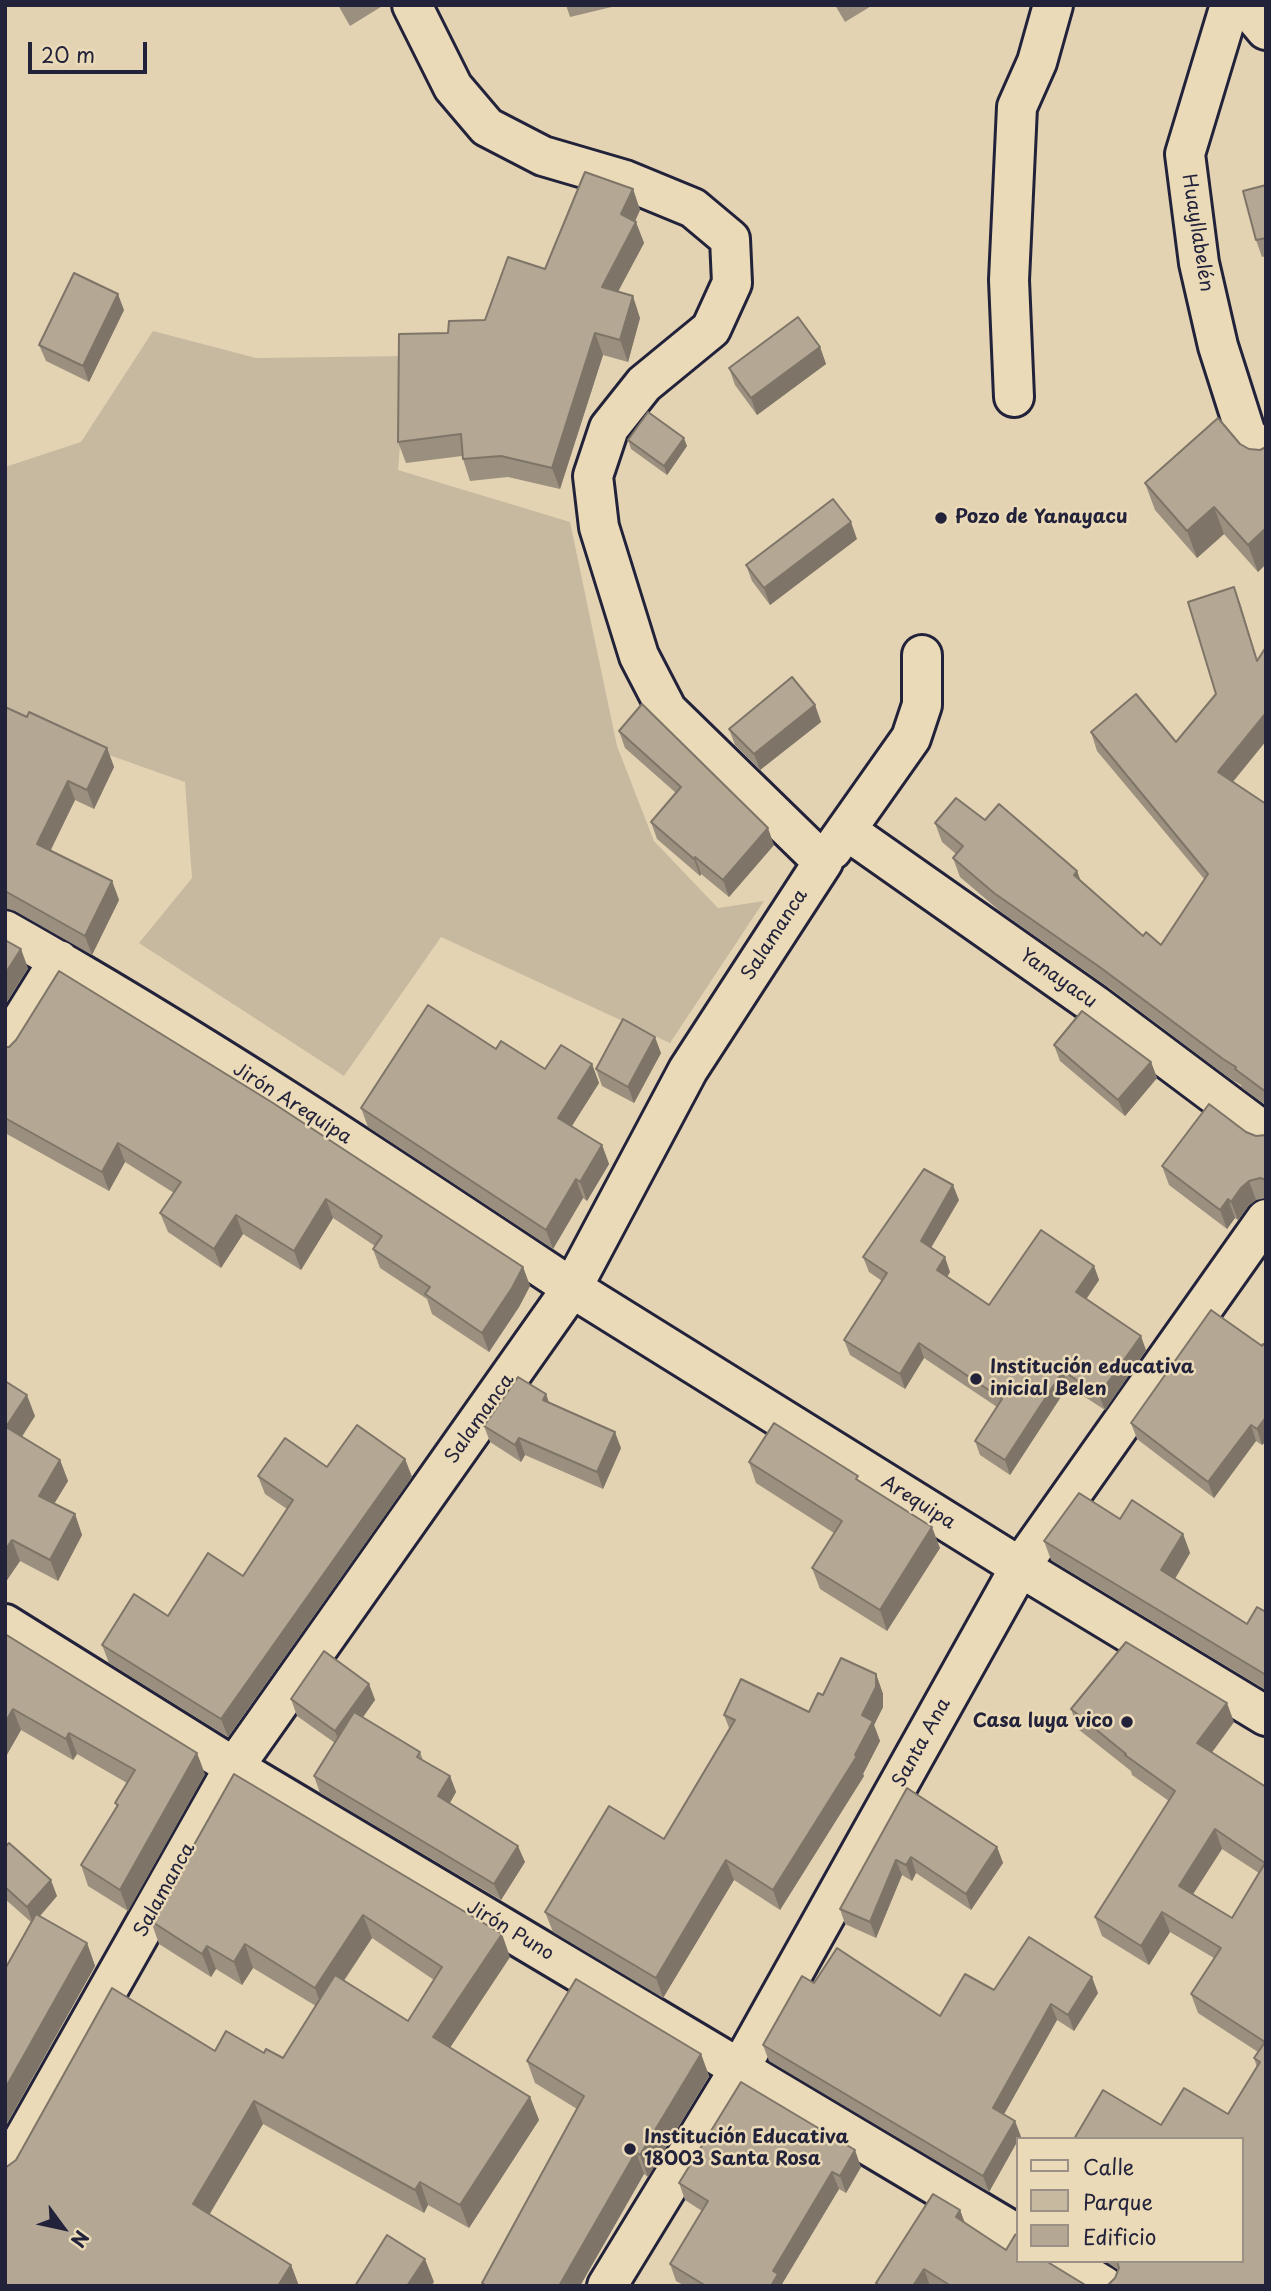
<!DOCTYPE html>
<html>
<head>
<meta charset="utf-8">
<style>
	body { margin:0 }
	#map { position:relative; width:1271px; height:2291px; overflow:hidden; background:#e3d3b2; font-family:"Playpen Sans",sans-serif }
	canvas { display:block }
	.frame { position:absolute; inset:0; border:7px solid #22223b; pointer-events:none }
	.legend { position:absolute; left:1016px; top:2137px; width:228px; height:126px; box-sizing:border-box; background:#ebdab7; border:2px solid #9b9085; margin:0; padding:9px 12px; list-style:none; font-size:21px; color:#22223b }
	.legend li { display:flex; align-items:center; gap:14px; height:35px }
	.legend b { width:35px; border:2px solid #9b9085 }
	.north { position:absolute; left:28px; top:2193px; width:70px; height:70px; -webkit-text-stroke:5px #ebdab7; paint-order:stroke; rotate:123deg; font-size:19px; font-weight:700; line-height:28px; text-align:center; color:#22223b }
	.north::after { content:''; display:block; margin:auto; width:24px; height:32px; background:#22223b; clip-path:polygon(50% 0,100% 100%,50% 72%,0 100%) }
	.scale { position:absolute; left:28px; top:42px; width:119px; height:32px; box-sizing:border-box; border:4px solid #22223b; border-top:0; padding-left:9px; font-size:21px; line-height:24px; white-space:nowrap; color:#22223b; -webkit-text-stroke:5px #ebdab7; paint-order:stroke }
</style>
</head>
<body>
<div id="map">
<canvas width="1271" height="2291"></canvas>
<div class="frame"></div>
<ul class="legend">
<li><b style="height:9px;background:#ebdab7"></b>Calle</li>
<li><b style="height:19px;background:#c7b9a0"></b>Parque</li>
<li><b style="height:19px;background:#b4a794"></b>Edificio</li>
</ul>
<div class="north">N</div>
<div class="scale">20 m</div>
</div>
<script>
const g = document.querySelector('canvas').getContext('2d');
g.lineJoin = 'round';
function paint(path, color) { g.fillStyle = color; g.fill(path, 'evenodd'); }
function strokePath(path, color, width, dash) { g.strokeStyle = color; g.lineWidth = width; g.lineCap = dash ? 'butt' : 'round'; g.setLineDash(dash || []); g.stroke(path); }
function label(font, color, halo, rows, align = 'center') {
  g.font = font + ' "Playpen Sans",sans-serif'; g.lineWidth = 5; g.setLineDash([]); g.textBaseline = 'middle'; g.strokeStyle = halo; g.fillStyle = color; for (const [text, x, y, turn = 0] of rows) {
    g.save(); g.translate(x, y); g.rotate((+turn || 0) * Math.PI / 180); g.textAlign = isNaN(turn) ? turn : align; if (halo) g.strokeText(text, 0, 0); g.fillText(text, 0, 0); g.restore();
  }
}
paint(new Path2D(`
	M153,331l103,27 151,-2 -9,114 172,52 47,224 37,95 64,67 46,-7 -94,142 -229,-106 -97,139 -205,-133 53,-65 -7,-96 -180,-64v-251l76,-25z`), '#c7b9a0');
const minor = new Path2D(`
	M1230,5l-45,149 14,109 19,83 28,88 20,22
	M1014,397l-5,-117 8,-173 20,-45 16,-57
	M846,830l249,175 171,128
	M832,850l79,-112 11,-33v-50
	M5,930c195,110 381,234 567,358l-338,479 -229,405
	M5,1047l54,-87
	M5,1624l229,143 783,467
	M1063,2261l41,25
	M607,2286l133,-218 280,-501 246,-348`);
const major = new Path2D(`
	M412,5l41,82 34,40 56,29 82,24 68,28 37,31 2,44 -21,46 -67,55 -35,44 -16,48 6,51 40,129 28,54 156,152 -135,208 -116,218 448,279 246,149
	M1245,5l21,25`);
strokePath(minor, '#22223b', 44);
strokePath(major, '#22223b', 44);
strokePath(minor, '#ebdab7', 38);
strokePath(major, '#ebdab7', 38);
paint(new Path2D(`
	M338,5h46l-34,21z
	M566,5h54l-50,12z
	M835,5h38l-28,17z
	M1266,185v71l-4,1 -6,-17z
	M633,189l7,21 -5,11 9,22 -26,49 22,26 -12,44 -25,-7 -43,134 -52,-12 -38,4 -8,-25 -56,7 -8,-21 50,-109 37,-13 60,-51z
	M124,310l-35,72 -43,-21 -7,-16z
	M820,347l6,17 -69,51 -22,-30 -6,-17z
	M628,440l59,6 -20,29 -36,-26z
	M1240,444l9,5 11,1 6,-3v117l-8,8 -34,-38 -27,24 -42,-48 -10,-27z
	M857,539l-87,66 -18,-24 -6,-16z
	M1234,587l23,73 9,-13v94l-33,41 33,22v301l-24,-17 -1,-3 -12,-7 -121,-91 -107,-75 -41,-35 -7,-19 3,-4 -14,-12 -7,-19 50,-3 92,51 4,11 62,54 18,9 44,-65 -108,-129 -6,-19 85,10 40,-48z
	M815,705l6,17 -61,48 -25,-25 -6,-16z
	M5,707l22,10 80,31 7,19 -20,42 -19,-9 -24,50 61,31 7,19 -27,55 -77,-44 -10,-3z
	M619,731l155,114 -45,52 -28,-23 -1,2 -43,-37 -6,-17 25,-29 -51,-45z
	M1054,1045l97,17 6,16 -32,38 -65,-55z
	M5,1047l518,220 7,19 -11,21 -30,45 -57,-38 -5,-15 -47,-31 -7,-19 2,-3 -42,-28 -32,52 -58,-36 -22,34 -53,-36 -8,-19 14,-20 -49,-31 -16,29 -104,-58z
	M496,1049l49,20 47,-5 7,19 -28,44 31,18 7,19 -22,37 -4,-3 -30,51 -185,-122 -7,-19z
	M661,1053l-27,50 -32,-17 -6,-17z
	M1246,1132l10,4 10,-1v63l-10,2 -8,6 -10,14 -3,-2 -8,11 -58,-44 -7,-19z
	M959,1200l-28,48 19,24 -3,5 42,28 105,-39 5,14 -13,19 60,51 -41,60 -37,-24 -58,89 -30,-20 -5,-14 22,-34 -73,-49 -19,31 -55,-34 -6,-15 38,-59 -13,-9 -6,-15z
	M1262,1346h4v95l-4,4 -6,-4 -42,57 -77,-59 -6,-16z
	M5,1381l30,35 -13,21 38,23 8,21 -14,23 21,10 7,21 -24,46 -38,-20 -15,22z
	M550,1403l71,45 -18,41 -78,-34 -4,7 -31,-20 -6,-16z
	M405,1459l7,18 -184,260 -119,-74 -7,-18 66,-29 75,-40 44,-67 -22,-15 -7,-18z
	M749,1462l111,19 80,67 -53,83 -67,-42 -8,-21 22,-35 -78,-50z
	M1120,1519l63,15 7,19 -15,26 72,45 19,-12v78l-215,-130 -7,-19z
	M5,1634l200,140 -77,137 -40,-25 -7,-21 36,-58 -2,-4 12,-20 -50,-29 -4,6 -52,-30 -16,28z
	M876,1674l7,20v13l-9,18 6,16 -17,33 1,2 -84,134 -46,-30 -71,118 -110,-66 -8,-20 119,-73 65,-111 -5,-13 85,-3 14,-17z
	M369,1684l6,16 -12,17 57,35 3,8 27,16 6,16 -6,11 75,59 -24,38 -181,-107 -6,-17 21,-33 -38,-27 -6,-17z
	M1071,1709l163,13 -22,30 54,35v499l-151,-8 3,-8 -13,-9h136l-80,-136 67,-11 29,-47 -3,-9 4,-6 -60,-39 -7,-19 23,-36 -44,-26 -21,33 -47,-29 -7,-19 74,-116 -37,-26 -1,-4 -53,-42zM1222,1849l37,24 -27,45 -39,-24z
	M234,1774l276,183 -60,90 80,50 9,23 -70,108 -41,-23 -4,8 -161,-89 -54,90 82,51 8,21h-294l210,-235 49,2 19,5 33,-52 -63,-38 -11,17 -26,-16 -5,8 -52,-33 -8,-23zM372,1938l62,42 -26,41 -64,-40z
	M907,1788l90,59 6,16 -32,47 -55,-37 -4,8 -10,-6 -26,63 -31,-14 -5,-15z
	M5,1847l52,49 -17,20 47,27 8,23 -90,161v-158l26,-47 -26,-23z
	M814,1983l126,33 54,-26 104,3 -24,38 -17,-11 -53,94 11,7 6,16 -4,2v3l-28,50 -220,-131 -6,-16z
	M701,2054l8,22 -61,101 -4,-3 -64,112h-97l-1,-3 95,-174 -42,-26 -8,-22z
	M861,2167l-15,26 -7,-4 -57,95 1,2h-98l-9,-5 -6,-17 32,-53 -17,-11 -6,-17z
	M960,2210l5,13 41,27 11,11 70,25h-210l-1,-3z`), '#9b907f');
paint(new Path2D(`
	M633,189l7,21 -8,18 4,-6 8,21 -35,65 -7,-21 19,-73z
	M118,294l6,16 -35,72 -6,-16z
	M633,296l7,22 -12,44 -8,-22z
	M595,333l8,22 -43,134 -8,-21z
	M820,347l6,17 -69,51 -6,-17z
	M684,438l3,8 -20,29 -3,-9z
	M1214,507l10,27 -27,24 -10,-27z
	M851,522l6,17 -87,66 -6,-17z
	M1266,528v36l-8,8 -10,-27z
	M1234,587l7,19 22,74 -6,-19z
	M815,705l6,17 -61,48 -6,-16z
	M1266,713v28l-41,50 -7,-19z
	M107,748l7,19 -20,42 -7,-19z
	M68,781l7,19 -31,63 -7,-19z
	M768,828l6,17 -45,52 -6,-17z
	M695,857l6,17 -1,2 -6,-17z
	M1077,871l7,19 -10,-15z
	M112,881l7,19 -27,55 -7,-19z
	M21,949l7,19 -23,37v-31z
	M655,1037l6,16 -27,50 -6,-16z
	M1151,1062l6,16 -32,38 -7,-16z
	M592,1064l7,19 -34,54 -7,-19z
	M118,1143l7,19 -16,29 -7,-19z
	M602,1145l7,19 -22,37 -7,-19z
	M576,1179l7,19 -30,51 -7,-19z
	M1249,1181l7,19 -8,6 -10,14 -7,-18 10,-14z
	M953,1185l6,15 -33,56 -5,-15z
	M326,1199l7,19 -32,52 -7,-19z
	M1228,1199l7,19 -8,11 -7,-19z
	M236,1215l7,19 -22,34 -7,-19z
	M945,1257l5,15 -8,13 -5,-15z
	M1094,1266l5,14 -18,27 -5,-15z
	M523,1267l7,19 -11,21 -30,45 -7,-19z
	M1141,1336l5,14 -41,60 -6,-15z
	M919,1343l5,15 -19,31 -5,-15z
	M1063,1371l5,15 -58,89 -5,-15z
	M546,1394l6,17 -9,-11z
	M27,1395l8,21 -21,32 -8,-21z
	M1266,1417v24l-4,4 -5,-16z
	M1251,1425l5,16 -42,57 -6,-16z
	M615,1432l6,16 -18,41 -6,-17z
	M519,1438l6,17 -4,7 -6,-17z
	M405,1459l7,18 -184,260 -7,-18z
	M60,1460l8,21 -22,36 -7,-21z
	M75,1514l7,21 -24,46 -8,-21z
	M932,1527l8,21 -53,83 -7,-21z
	M1183,1534l7,19 -22,37 -7,-20z
	M12,1540l8,21 -15,22v-33z
	M876,1674l7,20v13l-9,18 6,16 -17,33 1,2 -84,134 -7,-20 89,-175z
	M369,1684l6,16 -34,48 -6,-17z
	M1227,1703l7,19 -29,40 -8,-19z
	M13,1709l8,21 -16,28v-35z
	M69,1733l8,21 -4,6 -7,-21z
	M197,1753l8,21 -77,137 -8,-21z
	M450,1776l6,16 -12,21 -6,-17z
	M1215,1829l7,20 -36,56 -7,-19z
	M518,1846l7,16 -24,38 -7,-16z
	M997,1847l6,16 -32,47 -5,-16z
	M911,1857l5,16 -4,8 -6,-16z
	M726,1860l8,20 -71,118 -7,-20z
	M896,1860l6,15 -26,63 -6,-16z
	M51,1880l6,16 -24,28 -6,-17z
	M1162,1912l8,20 -21,33 -8,-19z
	M363,1915l9,23 -49,73 -8,-23z
	M502,1934l8,23 -68,103 -9,-23z
	M87,1943l8,23 -90,161v-38z
	M245,1944l8,24 -11,17 -8,-23z
	M207,1946l9,23 -5,8 -9,-23z
	M1092,1977l6,16 -24,38 -6,-16z
	M1051,2004l6,16 -58,103 -6,-15z
	M701,2054l8,22 -61,101 -8,-22z
	M530,2097l9,23 -70,108 -9,-23z
	M254,2101l9,23 -61,103 -9,-23z
	M1015,2121l6,16 -2,2h-2v3l-28,50 -6,-16z
	M855,2150l6,17 -15,26 -6,-17z
	M636,2152l8,22 -64,112h-21z
	M832,2172l7,17 -57,95 1,2h-12l2,-15z
	M420,2182l8,23 -4,8 -9,-23z
	M960,2210l7,20 -11,-13z
	M425,2259l9,23 -3,4h-24z
	M291,2265l8,21h-21z
	M924,2269l6,17h-17z`), '#7e7568');
const building = new Path2D(`
	M585,172l48,17 -12,25 15,8 -34,65 31,9 -13,44 -25,-7 -43,135 -51,-12 -38,3 -2,-25 -63,8 1,-108 49,-1 1,-12 36,-1 23,-63 37,12z
	M1266,185v53l-10,2 -13,-49z
	M74,273l44,21 -35,72 -44,-21z
	M798,317l22,30 -69,51 -22,-30z
	M648,412l36,26 -20,28 -36,-26z
	M1218,418l22,26 9,5 11,1 6,-3v81l-18,17 -34,-38 -27,24 -42,-48z
	M833,499l18,23 -87,66 -18,-23z
	M1234,587l23,74 9,-14v66l-48,59 48,32v288l-31,-23 1,-2 -13,-8 -122,-91 -107,-75 -41,-35 10,-12 -28,-23 21,-25 29,22 14,-16 78,67 -3,4 69,61 3,-4 15,13 47,-71 -117,-142 45,-38 40,48 40,-48 -28,-92z
	M792,677l23,28 -61,49 -25,-25z
	M642,704l126,124 -45,52 -28,-23 -1,2 -43,-37 30,-35 -62,-56z
	M5,707l22,10 2,-5 78,36 -20,42 -19,-9 -31,63 75,37 -27,55 -80,-45z
	M5,940l16,9 -16,25z
	M59,971l214,132 250,164 -11,21 -30,45 -57,-39 5,-7 -57,-38 9,-13 -56,-37 -32,52 -58,-36 -22,34 -54,-36 21,-31 -63,-39 -16,29 -97,-54v-71h4l7,-7z
	M428,1005l68,44 5,-8 44,28 16,-24 31,19 -34,54 44,27 -22,37 -4,-3 -30,51 -185,-122z
	M1082,1011l69,51 -33,38 -64,-55z
	M623,1019l32,18 -27,50 -32,-18z
	M1209,1104l37,28 10,4 10,-1v45l-6,-2 -11,3 -8,7 -10,14 -3,-3 -8,11 -58,-44z
	M924,1169l29,16 -32,56 24,16 -8,13 52,35 52,-75 53,36 -18,26 65,44 -42,59 -36,-24 -58,89 -30,-19 27,-42 -83,-56 -19,31 -56,-34 43,-67 -24,-16z
	M1211,1310l51,36 1,-2 3,2v71l-9,12 -6,-4 -43,57 -77,-59z
	M518,1377l28,17 -3,6 72,32 -18,40 -78,-34 -4,7 -31,-19z
	M5,1381l22,14 -21,32 54,33 -21,36 36,18 -25,46 -38,-20 -7,10z
	M774,1423l84,53 -2,3 76,48 -52,83 -68,-42 30,-47 -93,-59z
	M357,1425l48,34 -184,260 -119,-74 32,-51 34,22 40,-63 35,23 50,-76 -35,-24 27,-38 42,29z
	M1079,1493l41,26 12,-19 51,34 -22,36 86,54 10,-17 9,5v63l-222,-134z
	M5,1634l192,119 -77,137 -39,-25 37,-60 -3,-2 20,-33 -66,-37 -3,6 -53,-30 -8,14z
	M1126,1642l101,61 -30,40 69,44v499h-159l8,-8 4,-10 -2,-7h124v-122h-167l29,-49 58,35 23,-37 44,26 32,-52 -6,-4 11,-16 -74,-48 30,-46 -59,-36 -21,34 -46,-29 80,-126 -50,-36 1,-1 -55,-45zM1215,1829l50,34 -33,55 -53,-32z
	M324,1651l45,33 -34,47 -44,-32z
	M841,1658l35,16v13l-14,28 11,6 -18,34 2,1 -84,134 -47,-30 -70,118 -111,-66 64,-106 55,33 71,-119 -11,-5 17,-36 68,33 9,-19 5,2z
	M354,1712l66,40 -3,5 33,19 -12,20 80,50 -24,38 -180,-108z
	M234,1774l268,160 -69,103 97,60 -70,108 -40,-23 -5,8 -161,-89 -61,103 98,61 -13,21h-273v-118l11,-8 96,-172 103,63 11,-20 38,22 2,-4 17,9 52,-83 73,46 34,-54 -79,-52 -48,73 -70,-44 -11,18 -27,-16 -5,8 -51,-33z
	M907,1788l90,59 -31,47 -55,-37 -5,8 -10,-5 -26,62 -30,-13z
	M9,1843l42,37 -24,27 -22,-20v-40z
	M36,1914l51,29 -82,146v-120z
	M1029,1937l63,40 -24,38 -17,-11 -58,104 22,13 -32,55 -220,-131 39,-69 12,7 23,-35 103,68 25,-42 29,16z
	M576,1979l125,75 -61,101 -4,-3 -77,134h-72l-5,-3 102,-187 -57,-35z
	M741,2082l114,68 -15,26 -8,-4 -59,99 5,3 -7,12h-65l-36,-22 38,-63 -29,-18z
	M933,2194l27,16 -4,7 50,33 9,-15 2,-1v27h29l41,25h-136l-27,-17 -11,17h-33l-4,-3z
	M387,2235l38,24 -18,27h-52z`);
paint(building, '#b4a794');
strokePath(building, '#7e7568', 2);
for (const [x, y, r, color] of [
	[941,518,7,"#22223b"],
	[976,1379,7,"#22223b"],
	[1127,1722,7,"#22223b"],
	[630,2149,7,"#22223b"]
]) { const dot = new Path2D(); dot.arc(x, y, r, 0, 2 * Math.PI); g.fillStyle = color; g.fill(dot); strokePath(dot, '#ebdab7', 2.5); }
label('19px', '#22223b', '#ebdab7', [
	["Huayllabelén",1197,233,81],
	["Salamanca",775,935,-57],
	["Yanayacu",1058,979,35],
	["Jirón Arequipa",292,1104,32],
	["Salamanca",480,1419,-55],
	["Arequipa",918,1503,32],
	["Santa Ana",922,1743,-61],
	["Salamanca",165,1890,-61],
	["Jirón Puno",510,1931,31]
]);
label('bold 19px', '#22223b', '#ebdab7', [
	["Pozo de Yanayacu",955,518],
	["Institución educativa",990,1368],
	["inicial Belen",990,1390],
	["Casa luya vico",1113,1722,"right"],
	["Institución Educativa",644,2138],
	["18003 Santa Rosa",644,2160]
], 'left');
</script>
</body>
</html>
